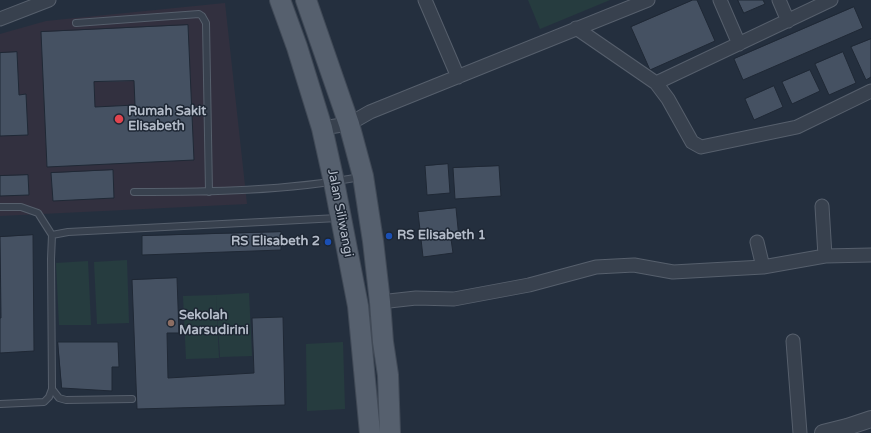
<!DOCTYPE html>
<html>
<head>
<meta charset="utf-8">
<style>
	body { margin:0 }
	canvas { display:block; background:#242f3e }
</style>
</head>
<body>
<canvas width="871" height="433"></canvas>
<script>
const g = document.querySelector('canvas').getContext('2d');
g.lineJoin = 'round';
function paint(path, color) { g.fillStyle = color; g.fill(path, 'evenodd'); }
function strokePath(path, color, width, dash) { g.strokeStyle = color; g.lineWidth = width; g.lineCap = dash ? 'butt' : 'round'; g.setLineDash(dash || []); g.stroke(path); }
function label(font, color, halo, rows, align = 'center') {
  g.font = font + ' "Varela Round",sans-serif'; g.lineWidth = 3; g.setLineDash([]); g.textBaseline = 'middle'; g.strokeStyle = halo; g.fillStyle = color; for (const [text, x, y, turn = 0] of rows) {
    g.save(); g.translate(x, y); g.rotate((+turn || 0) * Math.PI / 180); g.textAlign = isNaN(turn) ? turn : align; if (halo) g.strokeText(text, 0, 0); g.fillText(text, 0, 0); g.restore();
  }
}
paint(new Path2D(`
	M225,3l22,201 -247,12v-182l46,-13z`), '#32303f');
paint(new Path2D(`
	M528,0h82l-70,29z
	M127,260l2,63 -32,1 -3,-62z
	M88,261l3,64h-32l-3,-62z
	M249,293l3,63 -32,1 -4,-62z
	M216,295l3,63 -33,1 -3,-63z
	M343,342l2,67 -38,2 -1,-67z`), '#263c3f');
const building = new Path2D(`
	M693,0h4l18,41 -65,29 -19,-43z
	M738,0h25l2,4 -21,9z
	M854,7l9,21 -120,52 -9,-21z
	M188,25l6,135 -147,7 -6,-135zM134,81l1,24 -40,2 -1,-25z
	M871,39v38l-5,3 -15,-33z
	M17,52l2,43 7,-1 2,41 -28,1v-83z
	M843,52l13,31 -27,12 -14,-31z
	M810,70l10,21 -28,13 -10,-22z
	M774,86l9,21 -29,13 -9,-21z
	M448,164l2,29 -23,2 -2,-29z
	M499,166l2,30 -46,3 -2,-31z
	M113,170l1,28 -61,3 -2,-28z
	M28,175l1,20 -29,1v-20z
	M456,208l3,30 -8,1 2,14 -30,4 -5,-45z
	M281,232v18l-139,5v-19z
	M33,235l1,116 -34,2v-35h1l-1,-81z
	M177,278l2,55h-12l1,45 86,-5 -2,-55 31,-1 2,88 -148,4 -5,-129z
	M58,342h60l1,25h-7v24l-50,-3z`);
paint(building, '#455162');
strokePath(building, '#1f2835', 1);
const service = new Path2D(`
	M76,23l123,-9 3,2 4,7 3,169
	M134,192c75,0 152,-1 226,-15
	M0,207h21l17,6 14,22 -1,24 1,130 7,9 7,2 66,-1
	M52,235l16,-3 270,-14
	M0,404l44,-2 5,-5 3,-8`);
const minor = new Path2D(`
	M425,0l33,77
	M720,0l19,44
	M779,0l9,21
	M0,19l49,-19
	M576,28l80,55 12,16 24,43 9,5 96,-20 74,-36
	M656,83l175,-83
	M322,128l27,-4 21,-12 278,-112
	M822,206l3,50
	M757,242l6,25
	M380,302l36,-4 38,1 75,-14 67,-18 38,-2 39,7 90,-5 62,-11 46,-1
	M793,341l7,92`);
const tertiary = new Path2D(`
	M823,433l24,-6 24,-8`);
const primary = new Path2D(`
	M280,0l17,47 25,81 12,54 24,124 12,127
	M306,0l43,124 14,52 10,65 7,61 3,40 5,33 2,58`);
strokePath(service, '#565f6c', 8);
strokePath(minor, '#565f6c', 15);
strokePath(tertiary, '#565f6c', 18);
strokePath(primary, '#414a57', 22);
strokePath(service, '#38414e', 6);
strokePath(minor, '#38414e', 13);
strokePath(tertiary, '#38414e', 16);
strokePath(primary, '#56606e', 20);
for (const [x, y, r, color] of [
	[119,119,5,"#e0444e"],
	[389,236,4,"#1a4fb4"],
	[328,242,4,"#1a4fb4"],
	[171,323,4,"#8d6e63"]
]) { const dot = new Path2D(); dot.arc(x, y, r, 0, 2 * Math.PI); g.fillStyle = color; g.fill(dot); strokePath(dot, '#1d2633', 1.5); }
label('bold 13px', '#b4bcc9', '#1d2633', [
	["Rumah Sakit",128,112],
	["Elisabeth",128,127],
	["RS Elisabeth 1",397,236],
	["RS Elisabeth 2",320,242,"right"],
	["Sekolah",179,316],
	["Marsudirini",179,331]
], 'left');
label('13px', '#b4bcc9', '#1d2633', [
	["Jalan Siliwangi",340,213,79]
]);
</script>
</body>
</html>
